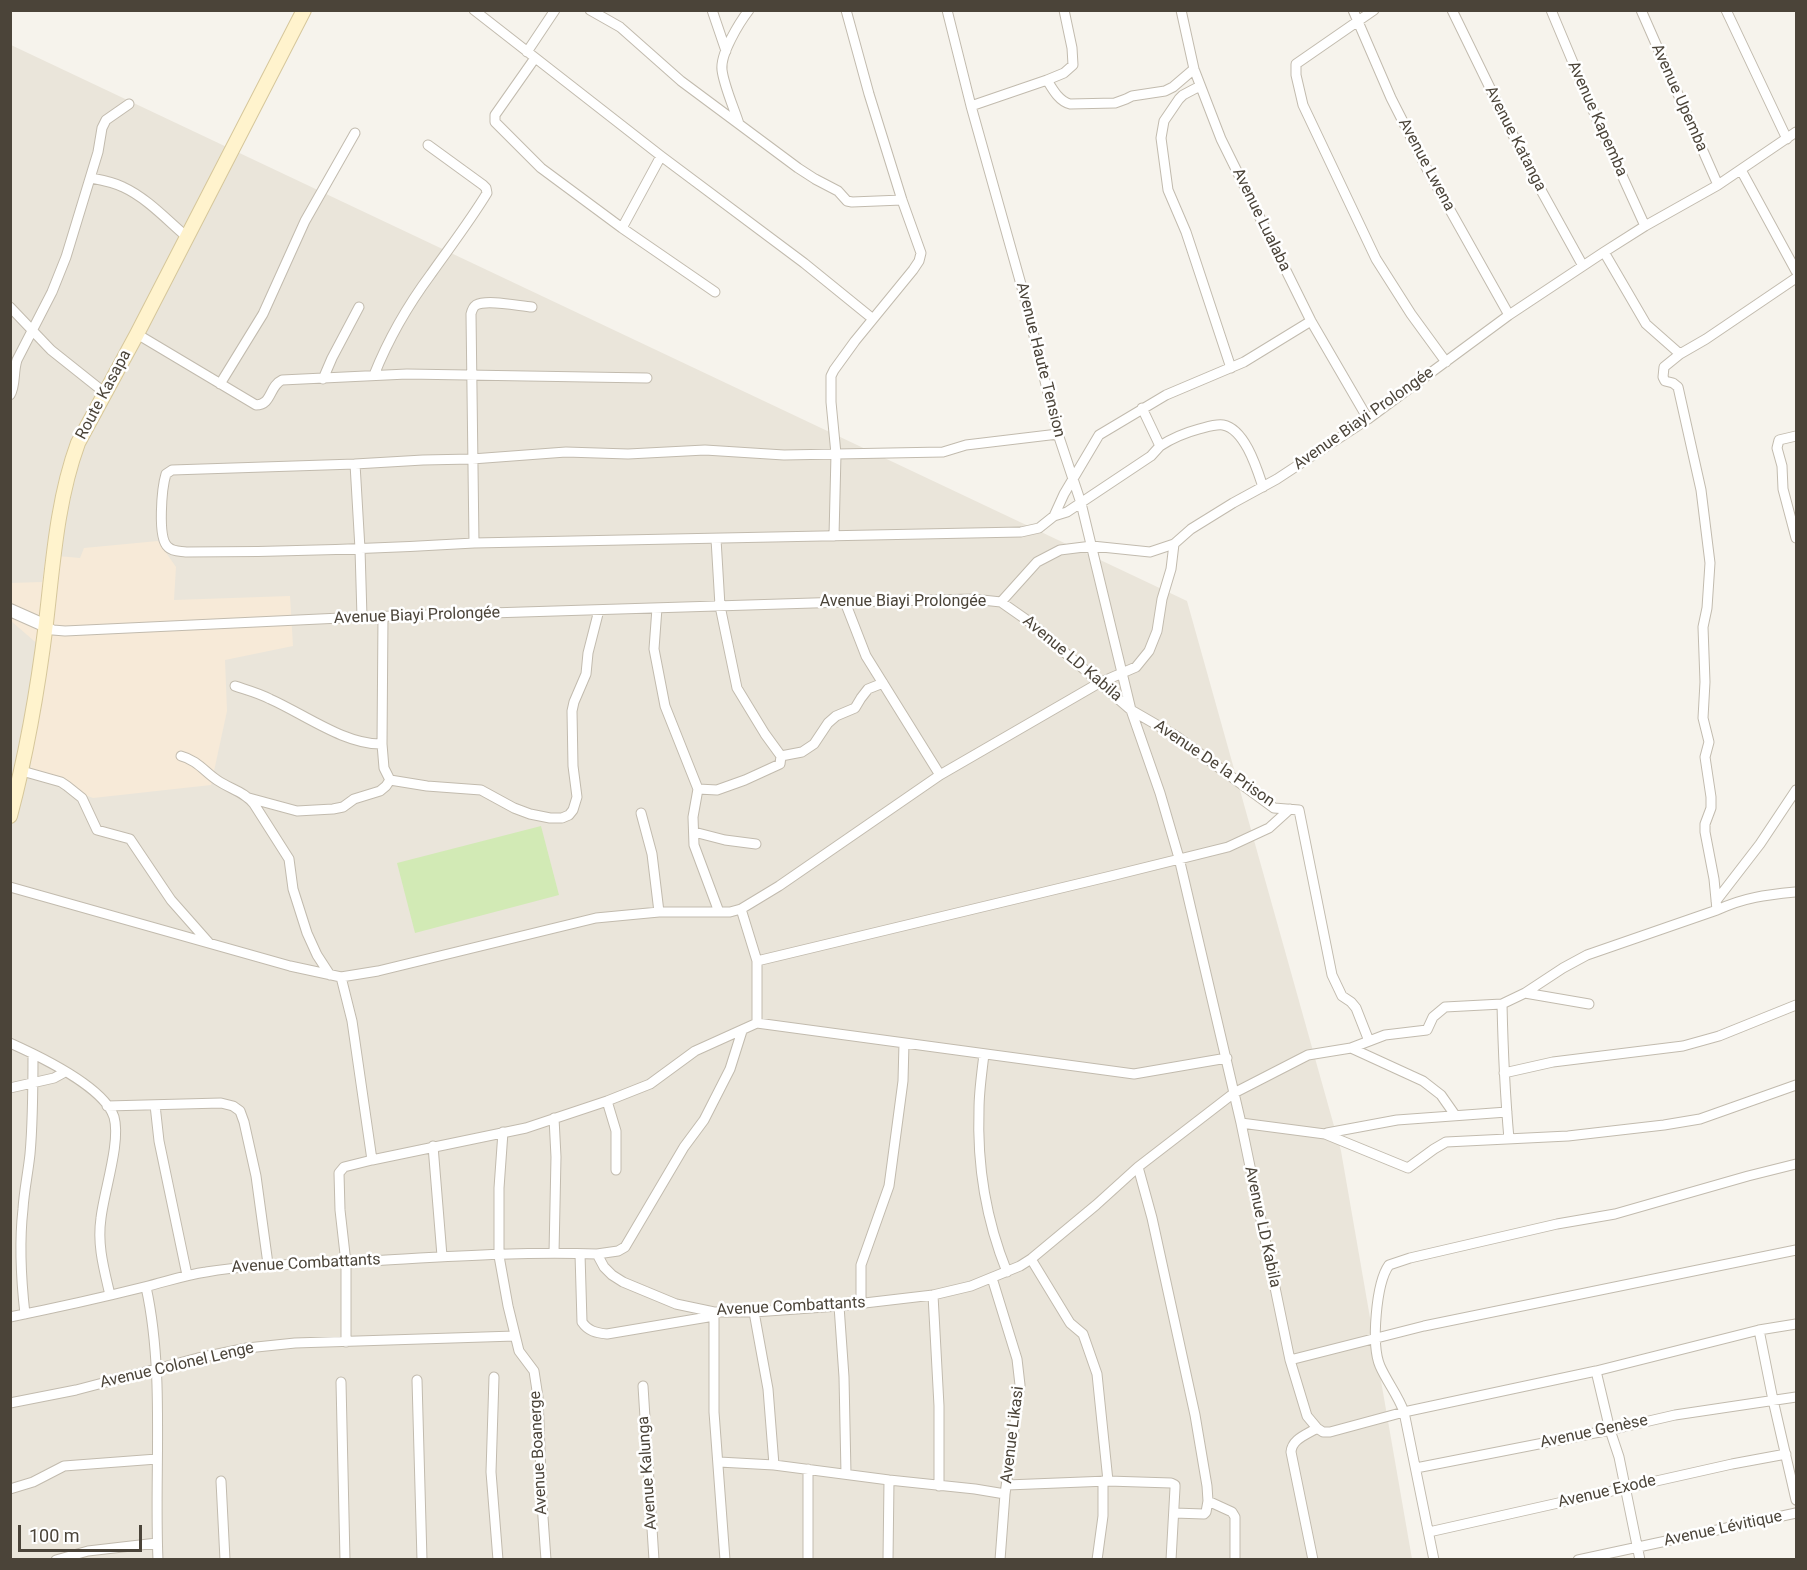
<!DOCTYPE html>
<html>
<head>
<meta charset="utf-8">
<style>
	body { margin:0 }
	#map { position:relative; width:1807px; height:1570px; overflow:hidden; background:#f6f3ec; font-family:Roboto,sans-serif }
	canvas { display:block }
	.frame { position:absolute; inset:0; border:12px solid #4b4439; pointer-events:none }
	.scale { position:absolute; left:18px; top:1525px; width:124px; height:27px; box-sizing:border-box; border:3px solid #4b4439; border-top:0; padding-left:8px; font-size:18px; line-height:21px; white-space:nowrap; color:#4b4439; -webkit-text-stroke:4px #fff; paint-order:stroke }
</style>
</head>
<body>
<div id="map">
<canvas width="1807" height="1570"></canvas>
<div class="frame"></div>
<div class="scale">100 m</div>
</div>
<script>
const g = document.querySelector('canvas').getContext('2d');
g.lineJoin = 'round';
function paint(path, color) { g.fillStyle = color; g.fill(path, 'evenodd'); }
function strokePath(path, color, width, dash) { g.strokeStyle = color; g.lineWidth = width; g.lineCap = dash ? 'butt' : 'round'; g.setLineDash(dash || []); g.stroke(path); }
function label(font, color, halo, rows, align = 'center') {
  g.font = font + ' Roboto,sans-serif'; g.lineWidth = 5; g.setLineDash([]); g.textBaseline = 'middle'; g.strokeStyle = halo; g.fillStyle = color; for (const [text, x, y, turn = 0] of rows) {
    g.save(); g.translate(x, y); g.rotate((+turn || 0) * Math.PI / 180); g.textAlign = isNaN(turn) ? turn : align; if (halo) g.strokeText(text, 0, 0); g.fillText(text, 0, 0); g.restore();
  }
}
paint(new Path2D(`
	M11,45l1176,556 154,550 71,408 -1401,1z`), '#eae5da');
paint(new Path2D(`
	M158,541l18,26 -2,33 116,-4 3,50 -68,14 2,51 -16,74 -118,13 -63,-23 11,-128 -30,-26 -1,-38 32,-1 4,-27 34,3 4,-10z`), '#f7ead8');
paint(new Path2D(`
	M541,826l18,69 -144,38 -18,-70z`), '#d2eab5');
const minor = new Path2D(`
	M474,10l187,146 143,107 69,56
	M590,10l30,17 61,54 117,87 17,11 23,12 9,10 5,1 50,-2
	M712,10l14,41
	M947,10l24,96 53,189 34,139 23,69 50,207 45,26 98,72 25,2 33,165 10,21 9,6 5,6 13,33
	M1181,10l13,59 27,70 90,182 57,98
	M1353,10l38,88 36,71 82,146
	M1374,10l-78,54v11l7,30 73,154 35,55 35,48
	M1452,10l79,162 52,94
	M1551,10l49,117 45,99
	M1641,10l77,175
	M1726,10l61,129
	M527,52l28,-42
	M535,58l-40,57v7l46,46 81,60 93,64
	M1047,80l17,-7 9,-8 -1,-17 -8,-38
	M1200,86l-17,9 -4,4 -15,22 -3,17 7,52 18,42 45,136
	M971,106l76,-26c6,10 12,21 23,24l45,-1 11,-4 6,-3 33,-5 8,-4 21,-18
	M739,124c-5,-16 -15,-38 -17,-54 -2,-16 17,-47 27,-60
	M1741,170l55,101
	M91,178c11,2 22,4 32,9 24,11 44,33 64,50
	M622,228l39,-72
	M1604,252l42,72 34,30
	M10,307l41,43 54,43
	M137,334l119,71c16,0 13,-19 26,-25l125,-6 240,4
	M374,375c14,-35 34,-70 57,-101 19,-27 39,-53 56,-81l-1,-5 -3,-3 -55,-40
	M323,379l9,-21 27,-51
	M220,384l43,-70 42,-93 50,-88
	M10,395c6,-10 3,-23 7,-35l35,-68 14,-35 32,-105 4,-24 4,-8 23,-16
	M1796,436l-17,4 -2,8 5,18 1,23 13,49
	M1160,446c14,-9 24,-13 39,-17 8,-2 16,-5 24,-4 22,4 34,44 40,62
	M355,464l68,-4 49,-1 94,-7 62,2 77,-4 79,5 159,-3 23,-7 92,-11
	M1054,516l13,-4 84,-56 9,-10 -18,-38
	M834,536l2,-82 -5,-52v-26l3,-6 21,-29 58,-71 6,-9 2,-8 -19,-53 -33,-106 -23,-84
	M474,543l-3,-229c1,-4 2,-7 5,-9 11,-6 43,1 56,2
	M845,602l21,54 74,119
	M1001,602l36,-40 23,-12 32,-4 58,6 24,-8 17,-15 42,-26 44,-24 91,-60 141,-104 95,-63 41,-26 73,-41 78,-53
	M657,608l-3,41 11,57 33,83 -5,28 1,28 25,67
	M362,617l-2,-68 -5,-85 -183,6 -6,4c-4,13 -9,64 2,73 5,5 12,4 18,5 96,0 192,-3 288,-9l547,-11 18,-4 15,-12 10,-22 35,-59 67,-40 78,-33 67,-41
	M383,617l-1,127 2,24 6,12 37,6 54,4 33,18 16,6 20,4h12l7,-3 4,-5 4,-13 -4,-31 -1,-55 2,-9 12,-28 2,-21 11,-43
	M46,626l7,4 12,1 297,-14 483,-15 128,-3 28,3 30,21 100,87 29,83 19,65 62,265 49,237 17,56 10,12 6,4h7l74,-20 192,-41 163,-41 37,-6
	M235,686c12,4 24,7 35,13 34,15 75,46 112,45
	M181,756c16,4 24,16 36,24 13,9 28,12 37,24l35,55 4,30 14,44 10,22 13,20
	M781,756l21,-4 12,-8 14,-21 8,-7 19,-8 6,-10 7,-9 15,-6
	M22,771l39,11 6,4 15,12 15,32 33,9 41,61 38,43
	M698,789l19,1 28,-10 35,-16 1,-8 -16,-22 -28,-46 -17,-82 -4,-67
	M249,798l48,13 36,-2 10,-2 11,-8 26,-8 6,-5 4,-6
	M641,813l11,41 7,58
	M694,832l31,8 31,4
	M10,887l280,79 51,11 37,-6 218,-53 63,-6h71l11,-3 38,-23 161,-111 159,-92 37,-16 13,-16 8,-20 5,-32 9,-30 3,-25
	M1716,901l44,-57 36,-54
	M741,909l16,52v62
	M1717,910l-3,-31 -9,-47v-8l6,-16v-11l-6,-40 4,-15 -6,-24 2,-36 -2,-55 4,-19 3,-45 -9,-73 -23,-103 -5,-4 -8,-2 -2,-4 1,-10 16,-13 26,-15 90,-61
	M757,961l354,-85 117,-29 41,-19 21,-19
	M341,977l11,44 20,139
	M1525,993l64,11
	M1502,1004c1,45 3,90 7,135
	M10,1043c29,13 94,44 104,74 7,25 -10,74 -13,101 -4,27 3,51 9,77
	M1351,1048l72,33 18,14 14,20
	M984,1054c-2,18 -5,37 -5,55 -2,56 7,111 28,163
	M1504,1073l49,-11 130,-16 36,-10 77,-31
	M10,1088l44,-10 11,-6
	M607,1101l9,30v39
	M155,1105l4,36 28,134
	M107,1106l114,-3 12,3 7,5 4,11 12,54 12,88
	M554,1118l2,39 -2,96
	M1241,1123l84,11 83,34 26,-19 12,-7 122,-6 96,-11 36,-6 96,-34
	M503,1132l-4,56v68l9,50 11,45 15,20 4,26 4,106 4,57
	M1327,1133l70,-13 110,-8
	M433,1146l9,110
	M1138,1167l14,51 43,197 12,71 1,15 -2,11 -2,2 -30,-1
	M580,1254l2,68c6,9 14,11 25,12l107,-18
	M597,1254l21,-3 7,-4 59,-100 20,-27 26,-51 12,-38
	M1031,1259l39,64 13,11 14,40 11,107
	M992,1278l25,81 3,26 -15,109 -5,66
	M146,1287c19,86 8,184 12,273
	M933,1295l6,111v80
	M861,1304v-39l28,-79 14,-105 1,-38
	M839,1306l5,71 2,97
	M714,1312v100l11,148
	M754,1312l14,77 6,76
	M25,1314c-4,-35 -6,-70 -2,-105 1,-18 5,-36 7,-55 3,-33 3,-67 3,-100
	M10,1317c45,-9 90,-19 134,-30 21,-5 41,-12 62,-15 47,-8 93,-7 141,-10 83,-4 166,-11 250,-8l7,13 8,8 11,7 53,22 38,8h40l85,-6 94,-11 38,-9 49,-20 11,-7 65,-54 42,-38 96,-74 74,-38 43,-7 34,-13 42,-5 6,-13 12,-10 57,-3 23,-11 38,-25 24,-13 130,-45c28,-13 49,-15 79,-18
	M1759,1330l14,70 23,100
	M346,1342v-79l-6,-53 -1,-37 5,-6 28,-7 154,-32 81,-27 43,-17 45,-33 62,-28 377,51 93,-16
	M1290,1360l134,-34 372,-76
	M1596,1371l14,59 9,27 21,103
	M494,1377l-3,95 7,88
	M417,1380l5,180
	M341,1382l4,178
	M643,1386l11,174
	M10,1403l66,-13 122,-32 49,-10 48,-5 220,-7
	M719,1462l55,3 115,15 86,9 30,5
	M1416,1468l194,-38 65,-15 121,-18
	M221,1481l4,79
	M1007,1485l101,-4 63,2 4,2v3l-4,72
	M10,1489l23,-7 31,-16 93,-7
	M1208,1501l24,11 3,5v43
	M1429,1532l303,-68 54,-10
	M56,1560l32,-9 69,-8
	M808,1560v-91
	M888,1560l1,-80
	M1097,1560l6,-44v-35
	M1313,1560l-22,-108c1,-13 15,-17 26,-24
	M1434,1560l-30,-148c-6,-17 -17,-30 -24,-46 -9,-21 -4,-83 9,-101l21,-7 147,-34 58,-10 133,-38 48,-12
	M1578,1560l218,-47`);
const tertiary = new Path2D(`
	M10,610l36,16`);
const secondary = new Path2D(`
	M10,816c17,-64 28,-128 36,-193 7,-60 11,-123 32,-180l59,-109 167,-324`);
strokePath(minor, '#c2bbae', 11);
strokePath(tertiary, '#c2bbae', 14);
strokePath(secondary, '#d6c79b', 16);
strokePath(minor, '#fff', 9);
strokePath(tertiary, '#fff', 12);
strokePath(secondary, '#fff3cd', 14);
label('16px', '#4b4439', '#fff', [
	["Avenue Upemba",1679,98,66],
	["Avenue Kapemba",1597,119,66],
	["Avenue Katanga",1515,139,63],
	["Avenue Lwena",1426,165,62],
	["Avenue Lualaba",1261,220,64],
	["Avenue Haute Tension",1040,360,76],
	["Route Kasapa",104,395,-62],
	["Avenue Biayi Prolongée",1364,419,-35],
	["Avenue Biayi Prolongée",903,602],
	["Avenue Biayi Prolongée",417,616,-2],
	["Avenue LD Kabila",1072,659,40],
	["Avenue De la Prison",1214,764,34],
	["Avenue LD Kabila",1262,1227,78],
	["Avenue Combattants",306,1264,-3],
	["Avenue Combattants",791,1307,-3],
	["Avenue Colonel Lenge",177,1366,-13],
	["Avenue Genèse",1594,1432,-12],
	["Avenue Likasi",1013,1435,-83],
	["Avenue Boanerge",539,1453,-93],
	["Avenue Kalunga",648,1473,-94],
	["Avenue Exode",1607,1492,-13],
	["Avenue Lévitique",1723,1529,-12]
]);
</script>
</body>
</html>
